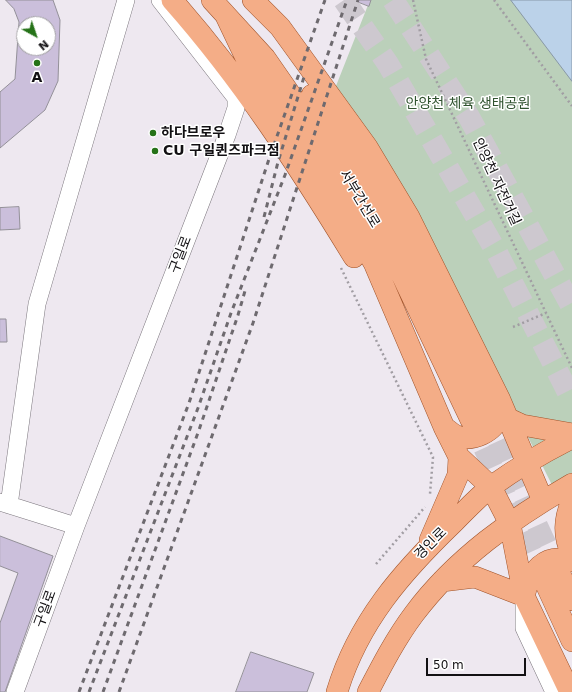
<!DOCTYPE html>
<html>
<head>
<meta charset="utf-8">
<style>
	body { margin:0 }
	#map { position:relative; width:572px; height:692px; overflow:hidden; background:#eee8f0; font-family:"DejaVu Sans",sans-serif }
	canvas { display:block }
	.north { position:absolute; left:16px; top:16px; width:40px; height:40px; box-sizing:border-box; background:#fff; border:1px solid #a09fa1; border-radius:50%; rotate:140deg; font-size:11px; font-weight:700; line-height:16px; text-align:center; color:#121013 }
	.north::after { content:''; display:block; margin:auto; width:14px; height:18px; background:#257218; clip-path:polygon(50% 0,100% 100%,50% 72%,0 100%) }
	.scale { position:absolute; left:426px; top:658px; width:100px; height:18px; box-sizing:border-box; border:2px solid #121013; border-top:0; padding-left:5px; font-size:12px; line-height:14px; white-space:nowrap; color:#121013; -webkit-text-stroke:3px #fff; paint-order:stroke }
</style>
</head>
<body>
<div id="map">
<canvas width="572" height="692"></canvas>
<div class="north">N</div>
<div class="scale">50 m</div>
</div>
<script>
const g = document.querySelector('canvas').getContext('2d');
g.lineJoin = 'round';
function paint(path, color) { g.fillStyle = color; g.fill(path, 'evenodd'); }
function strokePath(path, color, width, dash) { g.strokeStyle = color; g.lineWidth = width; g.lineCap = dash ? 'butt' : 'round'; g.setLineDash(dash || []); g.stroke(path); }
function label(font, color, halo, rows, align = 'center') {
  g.font = font + ' "DejaVu Sans","Noto Sans KR",sans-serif'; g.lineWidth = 3; g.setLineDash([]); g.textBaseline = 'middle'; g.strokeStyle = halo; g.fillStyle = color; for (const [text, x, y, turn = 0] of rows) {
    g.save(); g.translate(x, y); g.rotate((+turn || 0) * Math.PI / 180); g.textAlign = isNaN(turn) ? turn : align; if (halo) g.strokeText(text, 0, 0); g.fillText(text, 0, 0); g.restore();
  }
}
paint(new Path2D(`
	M370,0h202v525l-101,-202 -137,-232z`), '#bbd0ba');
const water = new Path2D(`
	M511,0h61v81z`);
paint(water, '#bbd2e9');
strokePath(water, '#8898a9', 1);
const building = new Path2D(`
	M6,0h47l7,20 -2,61 -13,29 -45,38v-56l15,-13 4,-57 -5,-13zM24,24h24v24h-24z
	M353,0h18l-2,6z
	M19,207l1,22 -20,1v-22z
	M0,319h6l1,23h-7z
	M0,536l53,20 -48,136h-5v-69l18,-50 -18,-7z
	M251,652l63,21 -7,19h-71z`);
paint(building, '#cbbfdb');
strokePath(building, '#939098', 1);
strokePath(new Path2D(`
	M485,413l74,159
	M471,420l73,160`), '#cdc8cf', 21, [21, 10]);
strokePath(new Path2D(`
	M344,0l44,64 108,187 76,149
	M393,0l76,117 103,190`), '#cdc8cf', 22, [22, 11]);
const minor = new Path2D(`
	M0,502l76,24
	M9,505l28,-201 89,-304
	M524,597v31l30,64
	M15,692l61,-166 151,-391 9,-27v-10l-76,-98`);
const major = new Path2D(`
	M172,0c70,79 127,167 182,257
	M212,0l53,58 86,124 49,89 71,149
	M253,0l27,27 87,120 42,70 91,183 43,101
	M225,14l21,44 56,81 72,124 70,164 15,30 32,30 19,37 14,72 46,96
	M312,95l54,78 50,90 69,150
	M507,418l15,7 50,9
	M444,427c4,3 8,7 13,9 16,6 37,-4 42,-20 1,-4 1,-11 1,-16
	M572,500c-8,20 -9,35 0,55
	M430,540l28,-65 1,-18
	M559,572l13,28
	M544,580l28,61
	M442,581l33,-4 49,19
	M524,596c6,-24 20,-44 48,-35
	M337,692c21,-70 65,-120 117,-170 12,-12 24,-25 38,-36 25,-18 52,-34 80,-48
	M368,692c14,-27 28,-54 46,-78 42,-56 99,-96 158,-130`);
strokePath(minor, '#79747b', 18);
strokePath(major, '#a0532a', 22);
strokePath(new Path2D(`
	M413,0l13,59 146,309
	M494,0l78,106
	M341,268l92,189 -3,37
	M513,327l33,-14
	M376,564l49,-57`), '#a19da3', 2.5, [2, 3]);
strokePath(minor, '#fff', 17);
strokePath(major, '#f4ad87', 21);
strokePath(new Path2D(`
	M264,217l14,-55 26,-85
	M79,692l110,-289 80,-244 56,-159
	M89,692l109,-284 33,-95 54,-138 62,-175
	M103,692l96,-262 39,-115 7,-24
	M119,692l134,-369 105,-323`), '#6e6a6f', 3, [5, 5]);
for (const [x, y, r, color] of [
	[37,63,4,"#257218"],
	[153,133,4,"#257218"],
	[155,151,4,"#257218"]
]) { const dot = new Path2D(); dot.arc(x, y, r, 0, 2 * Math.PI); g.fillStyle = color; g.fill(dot); strokePath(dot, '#fff', 1.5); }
label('bold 14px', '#121013', '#fff', [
	["A",37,78,"center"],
	["하다브로우",161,133],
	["CU 구일퀸즈파크점",163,151]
], 'left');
label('14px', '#30532f', '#fff', [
	["안양천 체육 생태공원",468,104]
]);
label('14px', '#121013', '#fff', [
	["안양천 자전거길",496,182,65],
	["서부간선로",359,199,59],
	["구일로",181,255,-69],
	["경인로",431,544,-45],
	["구일로",46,609,-70]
]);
</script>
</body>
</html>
